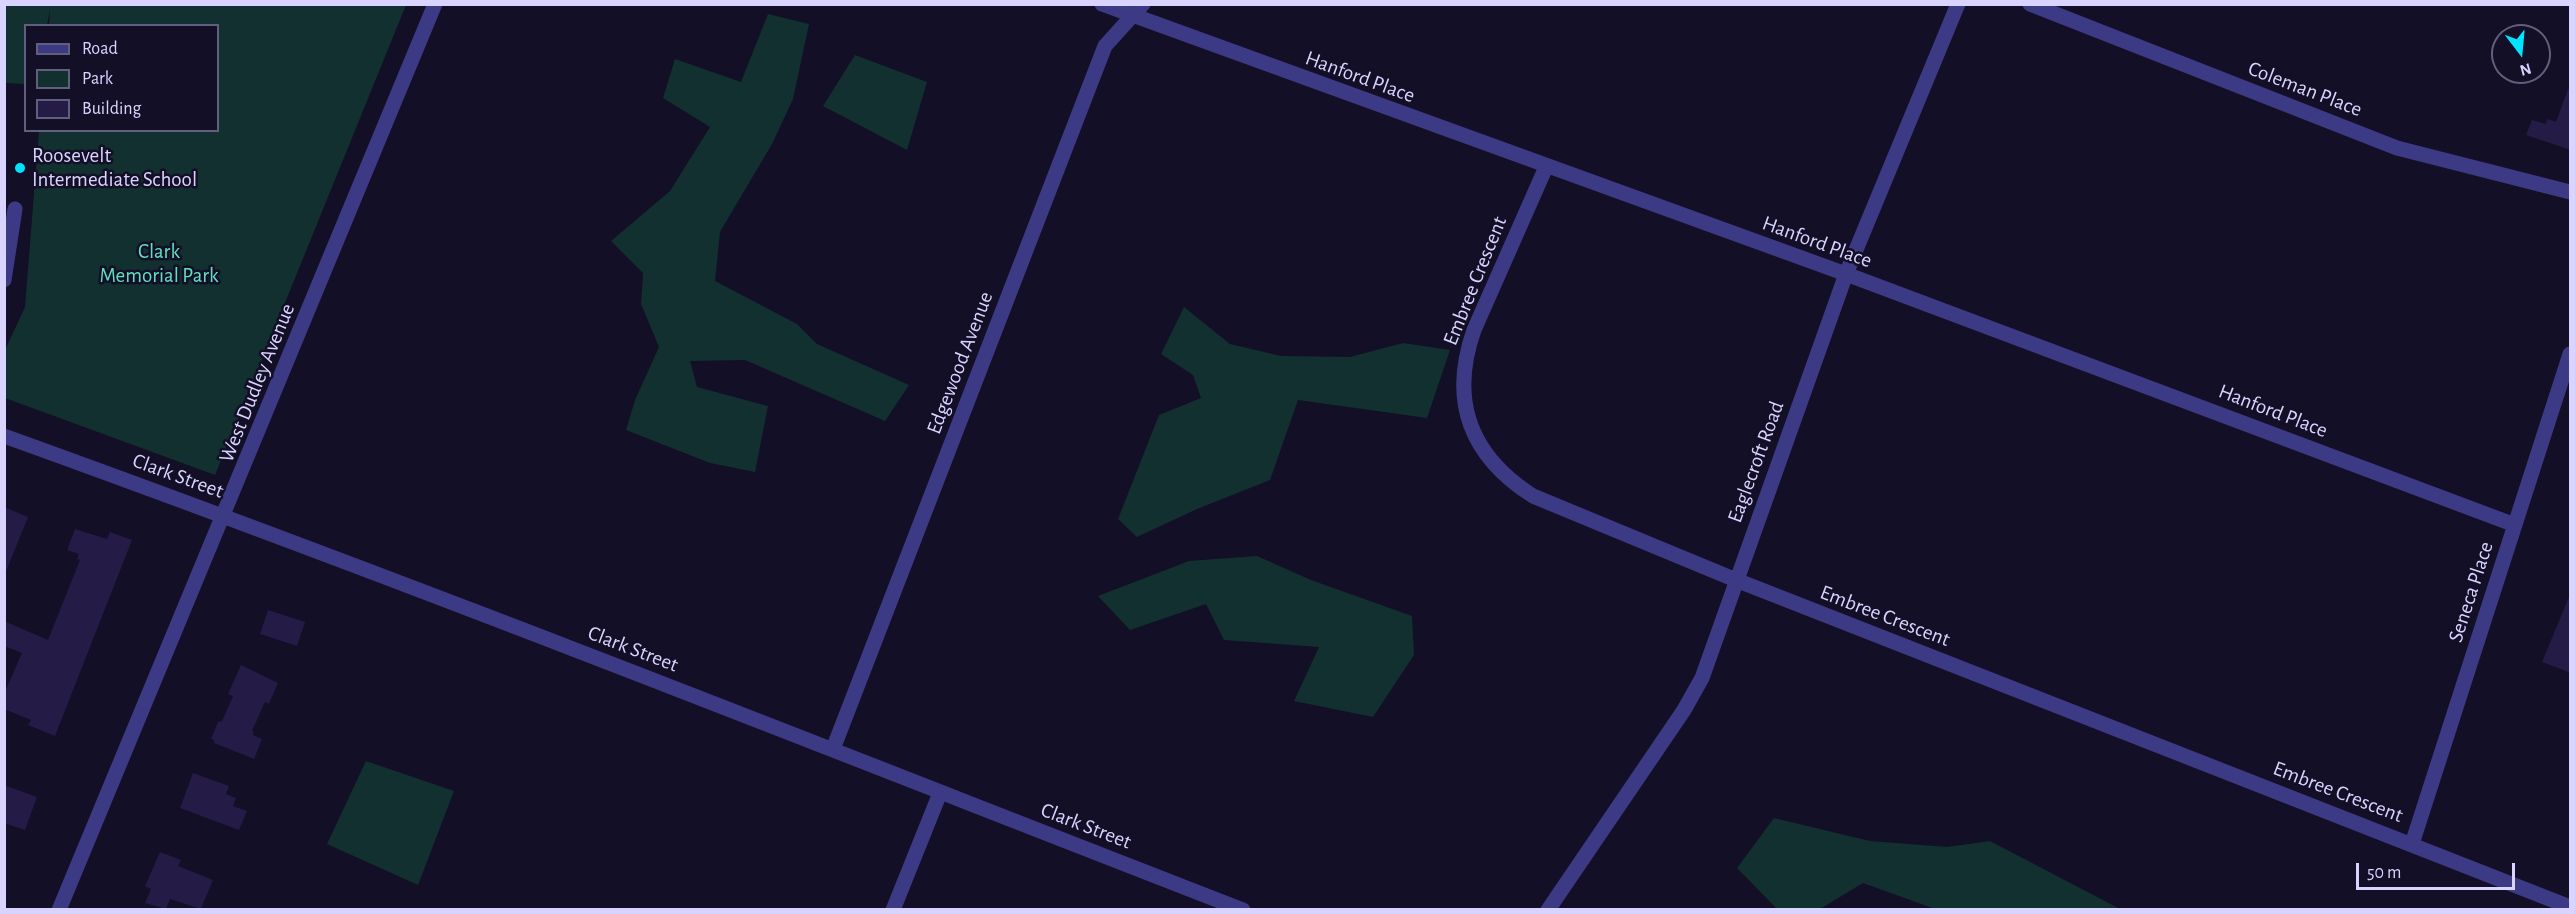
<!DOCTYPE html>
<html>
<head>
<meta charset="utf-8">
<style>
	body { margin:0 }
	#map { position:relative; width:2575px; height:914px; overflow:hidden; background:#130f26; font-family:"Alegreya Sans",sans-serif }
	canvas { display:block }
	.frame { position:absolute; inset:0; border:6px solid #d9d4ff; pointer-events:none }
	.legend { position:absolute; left:24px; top:24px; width:195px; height:108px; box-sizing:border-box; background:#130f26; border:2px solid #625e7d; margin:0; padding:8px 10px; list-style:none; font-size:18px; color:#d9d4ff }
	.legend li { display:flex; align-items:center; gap:12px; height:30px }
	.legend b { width:30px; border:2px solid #625e7d }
	.north { position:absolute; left:2491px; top:24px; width:60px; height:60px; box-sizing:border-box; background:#130f26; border:2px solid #625e7d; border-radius:50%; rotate:164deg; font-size:16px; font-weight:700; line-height:24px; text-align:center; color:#d9d4ff }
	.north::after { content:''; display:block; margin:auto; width:21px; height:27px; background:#00e5ff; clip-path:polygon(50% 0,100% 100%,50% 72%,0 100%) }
	.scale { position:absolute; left:2356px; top:863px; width:159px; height:27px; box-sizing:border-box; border:3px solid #d9d4ff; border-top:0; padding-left:8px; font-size:18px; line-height:21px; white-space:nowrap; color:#d9d4ff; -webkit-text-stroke:4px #130f26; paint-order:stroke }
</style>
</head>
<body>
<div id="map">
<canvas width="2575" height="914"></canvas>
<div class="frame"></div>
<ul class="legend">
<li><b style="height:8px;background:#3d3a85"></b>Road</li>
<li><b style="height:16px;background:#12302f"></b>Park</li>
<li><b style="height:16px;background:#241b47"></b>Building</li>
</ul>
<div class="north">N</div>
<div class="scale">50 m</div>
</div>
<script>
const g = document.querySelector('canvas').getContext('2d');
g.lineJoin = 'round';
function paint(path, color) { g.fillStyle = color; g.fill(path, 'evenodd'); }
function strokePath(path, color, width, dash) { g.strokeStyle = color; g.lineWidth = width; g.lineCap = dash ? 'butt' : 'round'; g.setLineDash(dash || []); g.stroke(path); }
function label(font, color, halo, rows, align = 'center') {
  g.font = font + ' "Alegreya Sans",sans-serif'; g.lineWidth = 5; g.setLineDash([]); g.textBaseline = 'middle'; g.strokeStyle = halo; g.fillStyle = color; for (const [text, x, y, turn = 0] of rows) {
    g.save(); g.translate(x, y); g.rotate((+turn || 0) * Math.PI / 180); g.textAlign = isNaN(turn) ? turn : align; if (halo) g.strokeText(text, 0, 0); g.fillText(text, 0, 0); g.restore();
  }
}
paint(new Path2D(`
	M4,5h402l-191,470 -210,-77v-48l20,-43 14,-176 179,-1v-104l-169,-1 1,-15 -3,15 -21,1 -1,58 -20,-1z
	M768,14l41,10 -16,75 -21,45 -52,88 -5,49 82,43 20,20 92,41 -24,36 -140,-61 -55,1 7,26 71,19 -13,66 -45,-9 -84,-33 9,-30 24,-53 -18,-43 2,-31 -32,-32 59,-50 40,-64 -47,-29 12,-39 66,23z
	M855,55l72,27 -20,68 -84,-44z
	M1184,307l46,37 51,12 69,1 53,-14 47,7 -23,68 -129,-18 -28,80 -73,29 -60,28 -19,-18 41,-104 42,-17 -8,-23 -32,-21z
	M1257,556l54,24 101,36 2,39 -41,62 -79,-16 25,-54 -95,-7 -18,-36 -76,26 -32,-34 91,-35z
	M366,761l88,30 -36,94 -91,-41z
	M1774,818l96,23 77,6 43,-6 130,68h-185l-72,-26 -43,26h-43l-40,-41z`), '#12302f');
paint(new Path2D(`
	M2568,89h3v61l-45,-15 6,-15 14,4 1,-5 9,3z
	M4,507l24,10 -23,57 -1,-1z
	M75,529l32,10 3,-7 22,8 -77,196 -27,-11 3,-5 -27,-11v-15l18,-41 -18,-7v-25l44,19 32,-80 -3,-1 2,-5 -12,-4z
	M2571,592v81l-29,-11z
	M268,610l37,12 -8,24 -37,-12z
	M241,665l37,18 -9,21 -4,-2 -13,29 2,1 -1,3 9,4 -8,20 -40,-16v-3l-3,-1 7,-17 4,-1 11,-25 -5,-2z
	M193,773l36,13 -3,8 10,4 -3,8 14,5 -8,19 -59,-22z
	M4,785l33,12 -12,33 -21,-7z
	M160,852l21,8 -3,6 35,14 -12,29 -31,-10 -4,10 -21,-6 6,-14 -6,-3z`), '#241b47');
strokePath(new Path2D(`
	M1102,4l744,270 669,251
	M2030,4l367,144 173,44
	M1546,167l-72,163c-25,71 -4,126 59,166l203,84 834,327
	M4,280l11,-71
	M4,436c417,150 827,314 1239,474
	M833,749l272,-703 38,-42
	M2412,844l158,-490
	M59,910l376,-906
	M893,910l47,-117
	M1548,910l136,-200 18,-32 144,-404 112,-270`), '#3d3a85', 15);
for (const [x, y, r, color] of [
	[20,168,6,"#00e5ff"]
]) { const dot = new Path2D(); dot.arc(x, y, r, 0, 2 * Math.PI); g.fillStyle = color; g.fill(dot); strokePath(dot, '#130f26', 2); }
label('21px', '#d9d4ff', '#130f26', [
	["Hanford Place",1360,77,20],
	["Coleman Place",2305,89,21],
	["Hanford Place",1817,242,20],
	["Embree Crescent",1475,281,-68],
	["Edgewood Avenue",960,363,-69],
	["West Dudley Avenue",257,383,-68],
	["Hanford Place",2273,411,21],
	["Eaglecroft Road",1756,462,-70],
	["Clark Street",178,476,20],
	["Seneca Place",2471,592,-72],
	["Embree Crescent",1885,616,21],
	["Clark Street",633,649,21],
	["Embree Crescent",2338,792,21],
	["Clark Street",1086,826,21]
]);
label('21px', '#d9d4ff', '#130f26', [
	["Roosevelt",32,156],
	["Intermediate School",32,180]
], 'left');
label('21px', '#5fe0c0', '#130f26', [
	["Clark",159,252],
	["Memorial Park",159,276]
]);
</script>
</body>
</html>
